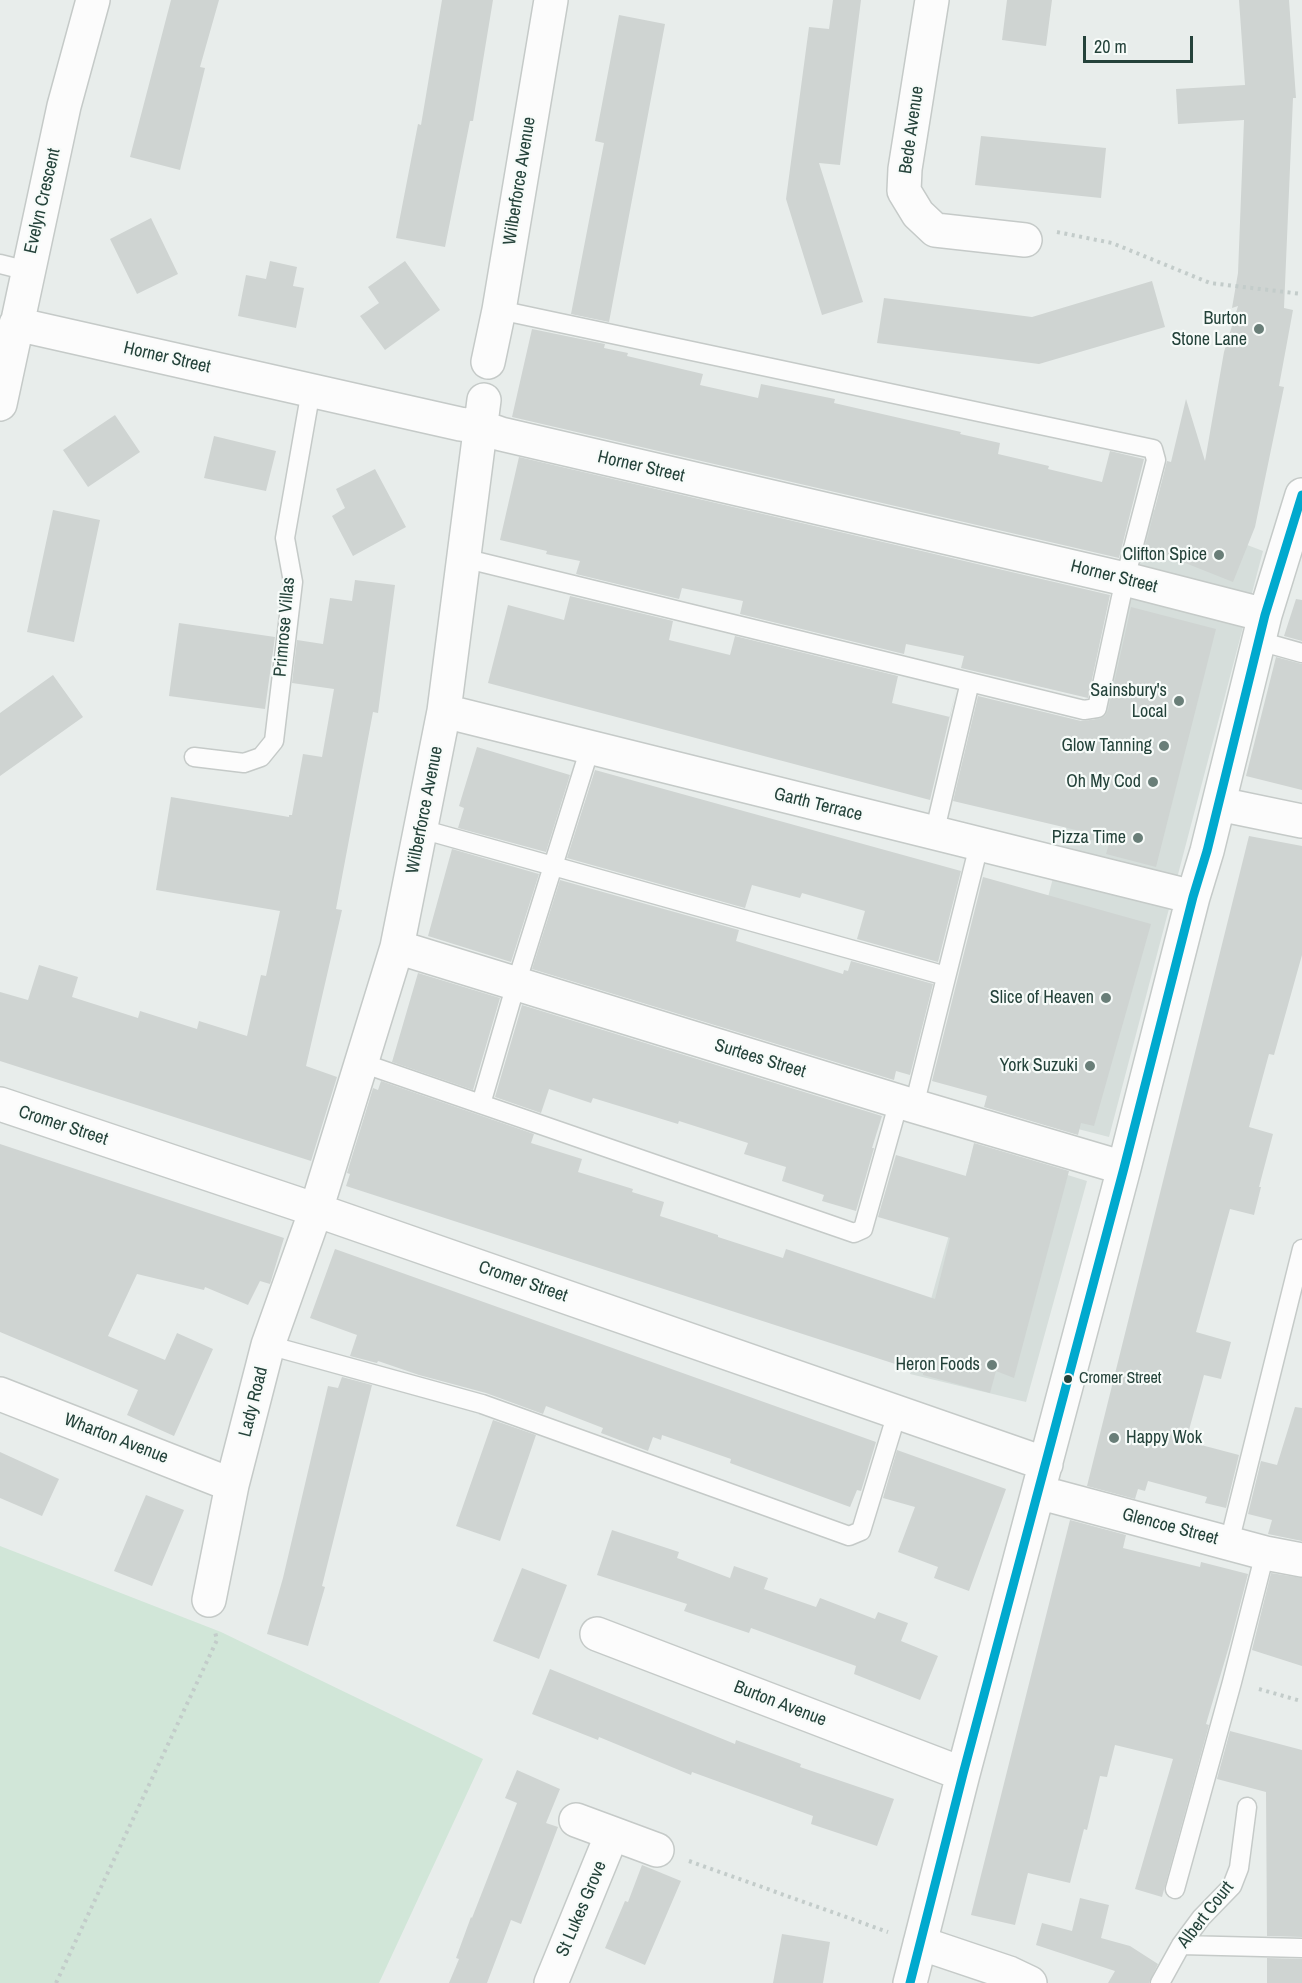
<!DOCTYPE html>
<html>
<head>
<meta charset="utf-8">
<style>
	body { margin:0 }
	#map { position:relative; width:1302px; height:1983px; overflow:hidden; background:#e8edeb; font-family:"Archivo Narrow",sans-serif }
	canvas { display:block }
	.scale { position:absolute; left:1083px; top:36px; width:110px; height:27px; box-sizing:border-box; border:3px solid #24423a; border-top:0; padding-left:8px; font-size:18px; line-height:21px; white-space:nowrap; color:#24423a; -webkit-text-stroke:4px #f7fbf9; paint-order:stroke }
</style>
</head>
<body>
<div id="map">
<canvas width="1302" height="1983"></canvas>
<div class="scale">20 m</div>
</div>
<script>
const g = document.querySelector('canvas').getContext('2d');
g.lineJoin = 'round';
function paint(path, color) { g.fillStyle = color; g.fill(path, 'evenodd'); }
function strokePath(path, color, width, dash) { g.strokeStyle = color; g.lineWidth = width; g.lineCap = dash ? 'butt' : 'round'; g.setLineDash(dash || []); g.stroke(path); }
function label(font, color, halo, rows, align = 'center') {
  g.font = font + ' "Archivo Narrow",sans-serif'; g.lineWidth = 4.5; g.setLineDash([]); g.textBaseline = 'middle'; g.strokeStyle = halo; g.fillStyle = color; for (const [text, x, y, turn = 0] of rows) {
    g.save(); g.translate(x, y); g.rotate((+turn || 0) * Math.PI / 180); g.textAlign = isNaN(turn) ? turn : align; if (halo) g.strokeText(text, 0, 0); g.fillText(text, 0, 0); g.restore();
  }
}
paint(new Path2D(`
	M1150,508l113,43 -154,586 -116,-30z
	M974,1146l113,35 -61,221 -116,-28z`), '#d6dedb');
paint(new Path2D(`
	M0,1546l221,86 262,127 -104,224h-379z`), '#d1e6d8');
paint(new Path2D(`
	M171,0h48l-19,67 5,1 -25,102 -50,-13z
	M442,0h51l-20,121h-3l-25,126 -49,-9 22,-114 3,1z
	M833,0h28l-21,165 -21,-2 44,139 -41,13 -36,-116 23,-172 20,2z
	M1007,0h45l-6,46 -44,-6z
	M1239,0h50l7,98h-3l-9,210 9,2 -14,76 5,1 -29,140 -22,55 -88,-35 22,-86 4,1 15,-63 19,62 19,-109 14,-46 -6,2 6,-35 6,-153 -66,4 -2,-35 69,-4z
	M619,15l46,9 -56,298 -38,-8 33,-171 -9,-2z
	M981,136l125,12 -5,50 -126,-13z
	M151,218l27,56 -41,20 -27,-55z
	M270,261l27,6 -4,19 11,2 -8,40 -58,-12 8,-41 20,4z
	M405,261l35,49 -55,40 -25,-34 19,-13 -11,-16z
	M1152,281l13,46 -126,37 -162,-21 7,-45 148,19z
	M532,329l73,15 -1,4 24,5 -1,3 76,18 -3,11 58,13 3,-14 74,15 -1,4 127,29 -1,2 40,9 -2,11 51,12 -1,3 54,13 8,-31 34,8 -25,99 -607,-141z
	M115,415l25,37 -52,35 -25,-37z
	M214,436l62,15 -10,40 -62,-13z
	M519,457l591,138 -22,103 -127,-30 3,-12 -58,-12 -2,10 -164,-40 3,-13 -61,-13 -3,11 -103,-25 4,-13 -34,-7 1,-3 -47,-11z
	M375,469l31,58 -53,29 -21,-40 13,-8 -9,-19z
	M53,510l47,10 -26,122 -47,-10z
	M355,580l40,5 -17,128 -5,-1 -37,197 6,1 -36,156 31,11 -26,84 -311,-100v-69l28,8 11,-35 39,12 -6,20 66,21 2,-7 57,18 2,-8 48,15 14,-61 5,1 14,-65 -124,-21 15,-93 118,20v-2h3l11,-61 19,3 12,-68 -42,-6 5,-43 26,4 7,-46 22,3z
	M570,596l103,25 -4,19 61,15 5,-19 163,40 -6,27 58,14 6,-27 -26,110 -442,-117 20,-78 56,15z
	M1296,599l6,1v41l-18,-5z
	M1131,607l85,22 -60,238 -50,-13 3,-10 -34,-8 1,-6 -123,-29 25,-105 103,25 18,-2 6,-3 3,-6z
	M179,623l96,14 -10,72 -96,-13z
	M1276,657l26,7v126l-56,-14z
	M53,675l30,42 -83,59v-63z
	M477,747l93,28 -24,77 -88,-24 6,-20 -5,-2z
	M595,770l366,101 -23,91 -81,-23 8,-28 -63,-18 -2,5 -48,-13 -7,23 -178,-50z
	M1249,836l53,10v109l-28,100 -5,-1 -20,73 24,7 -14,53h2l-7,28 -24,-6 -34,123 35,10 -10,37 -17,-4 -18,66 53,14 -13,53 -21,-5 2,-6 -59,-16 -3,10 -7,-2 -3,10 -48,-13z
	M452,849l87,25 -28,88 -83,-26z
	M983,877l168,47 -57,202 -13,-3 -3,12 -94,-28 3,-11 -55,-15z
	M560,880l179,50 -3,11 107,33 1,-4 4,1 3,-10 82,23 -23,91 -14,-4 -2,9 -362,-111z
	M418,973l82,25 -27,92 -81,-28z
	M522,1005l360,111 -10,32h2l-18,63 -34,-10 2,-6 -42,-14 4,-14 -42,-13 4,-11 -69,-22 -1,3 -85,-26 -2,5 -42,-14 -8,24 -46,-16z
	M381,1081l153,53 -3,9 51,16 -4,13 55,17 -1,3 32,10 -4,14 58,19v2l65,21 3,-9 149,50 15,-61 -72,-21 18,-62 70,21 8,-33 95,28 -55,207 -18,-7 -6,22 -67,-18v-2l-577,-187 4,-12 -3,-1 26,-85 5,2z
	M0,1144l284,94 -14,46 -10,-3 -12,24 -43,-18 -1,3 -67,-16 -29,62 57,24 12,-27 36,16 -39,87 -47,-21 11,-25 -138,-58z
	M335,1249l541,193 -15,49 -4,-1 -7,17 -120,-44 1,-4 -69,-24 -1,5 -8,-3 -5,14 -47,-18 2,-5 -57,-22 -3,8 -57,-21 -67,-18 -41,-14 -1,2 -27,-7 7,-21 -47,-17z
	M342,1377l30,8 -50,201 3,1 -17,59 -41,-12 16,-56 45,-192 10,2z
	M1295,1407l7,1v133l-34,-7 4,-14 -24,-6 13,-53 16,4z
	M493,1420l43,15 -36,106 -44,-15z
	M897,1450l109,39 -37,102 -35,-13 4,-11 -40,-15 17,-45 -32,-9z
	M0,1452l59,27 -17,37 -42,-18z
	M146,1495l38,15 -32,76 -38,-15z
	M1070,1520l56,15 -3,13 77,19 1,-5 47,12 -18,69 -24,81 3,1 -47,172 -27,-8 38,-130 -58,-14 -8,32 -7,-1 -13,54 -3,-1 -14,54 -42,-10 -13,52 -44,-10z
	M612,1530l67,22 -2,6 53,20 4,-12 34,12 -4,11 52,18 4,-9 55,21 3,-7 30,11 -7,18 37,15 -18,44 -66,-26 2,-8 -105,-38 -2,5 -65,-22 3,-7 -90,-29z
	M522,1568l45,17 -28,74 -46,-18z
	M1271,1573l31,5v88l-50,-16z
	M550,1669l185,75 1,-4 65,24 -1,3 94,32 -17,47 -66,-22 2,-8 -121,-44 -1,3 -92,-38 -1,3 -66,-26z
	M1230,1731l72,19v187l-35,-1 -1,-144 -49,-13z
	M517,1770l43,19 -14,34 12,4 -37,97 -10,-4 -24,63h-38l10,-24 -3,-1 15,-41 1,1 45,-115 -12,-5z
	M642,1865l39,16 -36,84 -40,-17 20,-47 3,1z
	M1080,1898l29,7 -8,33 29,8 28,18 -9,19h-41l7,-12 -79,-26 6,-22 30,8z
	M782,1934l48,8 -7,41h-50z
	M1267,1958l35,1v24h-35z`), '#cfd4d2');
const service = new Path2D(`
	M0,264l28,7
	M463,558l621,152 13,-2 28,-129 31,-119 -3,-11 -654,-139
	M1259,641l43,12
	M194,757l50,6 17,-6 13,-16 19,-159 -8,-44 26,-148
	M421,829l525,147
	M934,834l36,-152
	M362,1063l492,170 9,-4 36,-128
	M481,1104l35,-120 74,-236
	M914,1106l65,-261
	M268,1345l214,59 367,132 12,-5 36,-118
	M1229,1543l73,-294
	M1175,1889l57,-207 33,-129
	M1181,1945l121,3
	M1160,1983l21,-38 20,-27 31,-32 7,-18 8,-61`);
const minor = new Path2D(`
	M932,0l-27,169 -1,22 14,23 17,16 90,10
	M16,324l444,100 21,3 20,7 624,145 140,36
	M488,362l11,-52 52,-310
	M0,404l64,-298 29,-106
	M444,711l749,186
	M1219,804l83,17
	M397,947l517,159 210,62
	M0,1104l316,106 730,254
	M0,1394l232,91
	M1038,1492l227,61 37,7
	M209,1600l23,-115 36,-140 48,-135 81,-263 47,-236 40,-311
	M597,1634l366,140
	M576,1820l81,30
	M920,1943l89,30 21,10
	M551,1983l61,-149
	M910,1983l53,-209 161,-606 69,-271 14,-46 58,-236 37,-120`);
strokePath(service, '#c5cac8', 21);
strokePath(minor, '#c5cac8', 36);
strokePath(new Path2D(`
	M1057,232l55,11 98,40 92,11
	M1259,1689l42,12
	M689,1861l199,71
	M56,1983l161,-343 -2,-8`), '#c3ccca', 4, [3, 4.5]);
strokePath(service, '#fcfcfc', 18);
strokePath(minor, '#fcfcfc', 33);
strokePath(new Path2D(`
	M910,1983l53,-209 161,-606 69,-271 14,-46 58,-236 37,-120`), '#00a9ce', 9);
for (const [x, y, r, color] of [
	[1259,329,6,"#697e78"],
	[1219,555,6,"#697e78"],
	[1179,701,6,"#697e78"],
	[1164,746,6,"#697e78"],
	[1153,782,6,"#697e78"],
	[1138,838,6,"#697e78"],
	[1106,998,6,"#697e78"],
	[1090,1066,6,"#697e78"],
	[992,1365,6,"#697e78"],
	[1068,1379,5,"#24423a"],
	[1114,1438,6,"#697e78"]
]) { const dot = new Path2D(); dot.arc(x, y, r, 0, 2 * Math.PI); g.fillStyle = color; g.fill(dot); strokePath(dot, '#f7fbf9', 2); }
label('16px', '#24423a', '#f7fbf9', [
	["Cromer Street",1079,1379]
], 'left');
label('18px', '#24423a', '#f7fbf9', [
	["Bede Avenue",912,130,-82],
	["Wilberforce Avenue",520,181,-81],
	["Evelyn Crescent",43,201,-77],
	["Horner Street",167,358,13],
	["Horner Street",641,467,13],
	["Horner Street",1114,577,14],
	["Primrose Villas",285,627,-85],
	["Garth Terrace",818,805,14],
	["Wilberforce Avenue",425,810,-79],
	["Surtees Street",760,1059,17],
	["Cromer Street",63,1126,18],
	["Cromer Street",523,1282,19],
	["Lady Road",254,1402,-76],
	["Wharton Avenue",116,1439,21],
	["Glencoe Street",1170,1527,15],
	["Burton Avenue",780,1704,21],
	["St Lukes Grove",582,1909,-67],
	["Albert Court",1206,1915,-52]
]);
label('18px', '#24423a', '#f7fbf9', [
	["Burton",1247,319],
	["Stone Lane",1247,340],
	["Clifton Spice",1207,555],
	["Sainsbury's",1167,691],
	["Local",1167,712],
	["Glow Tanning",1152,746],
	["Oh My Cod",1141,782],
	["Pizza Time",1126,838],
	["Slice of Heaven",1094,998],
	["York Suzuki",1078,1066],
	["Heron Foods",980,1365],
	["Happy Wok",1126,1438,"left"]
], 'right');
</script>
</body>
</html>
